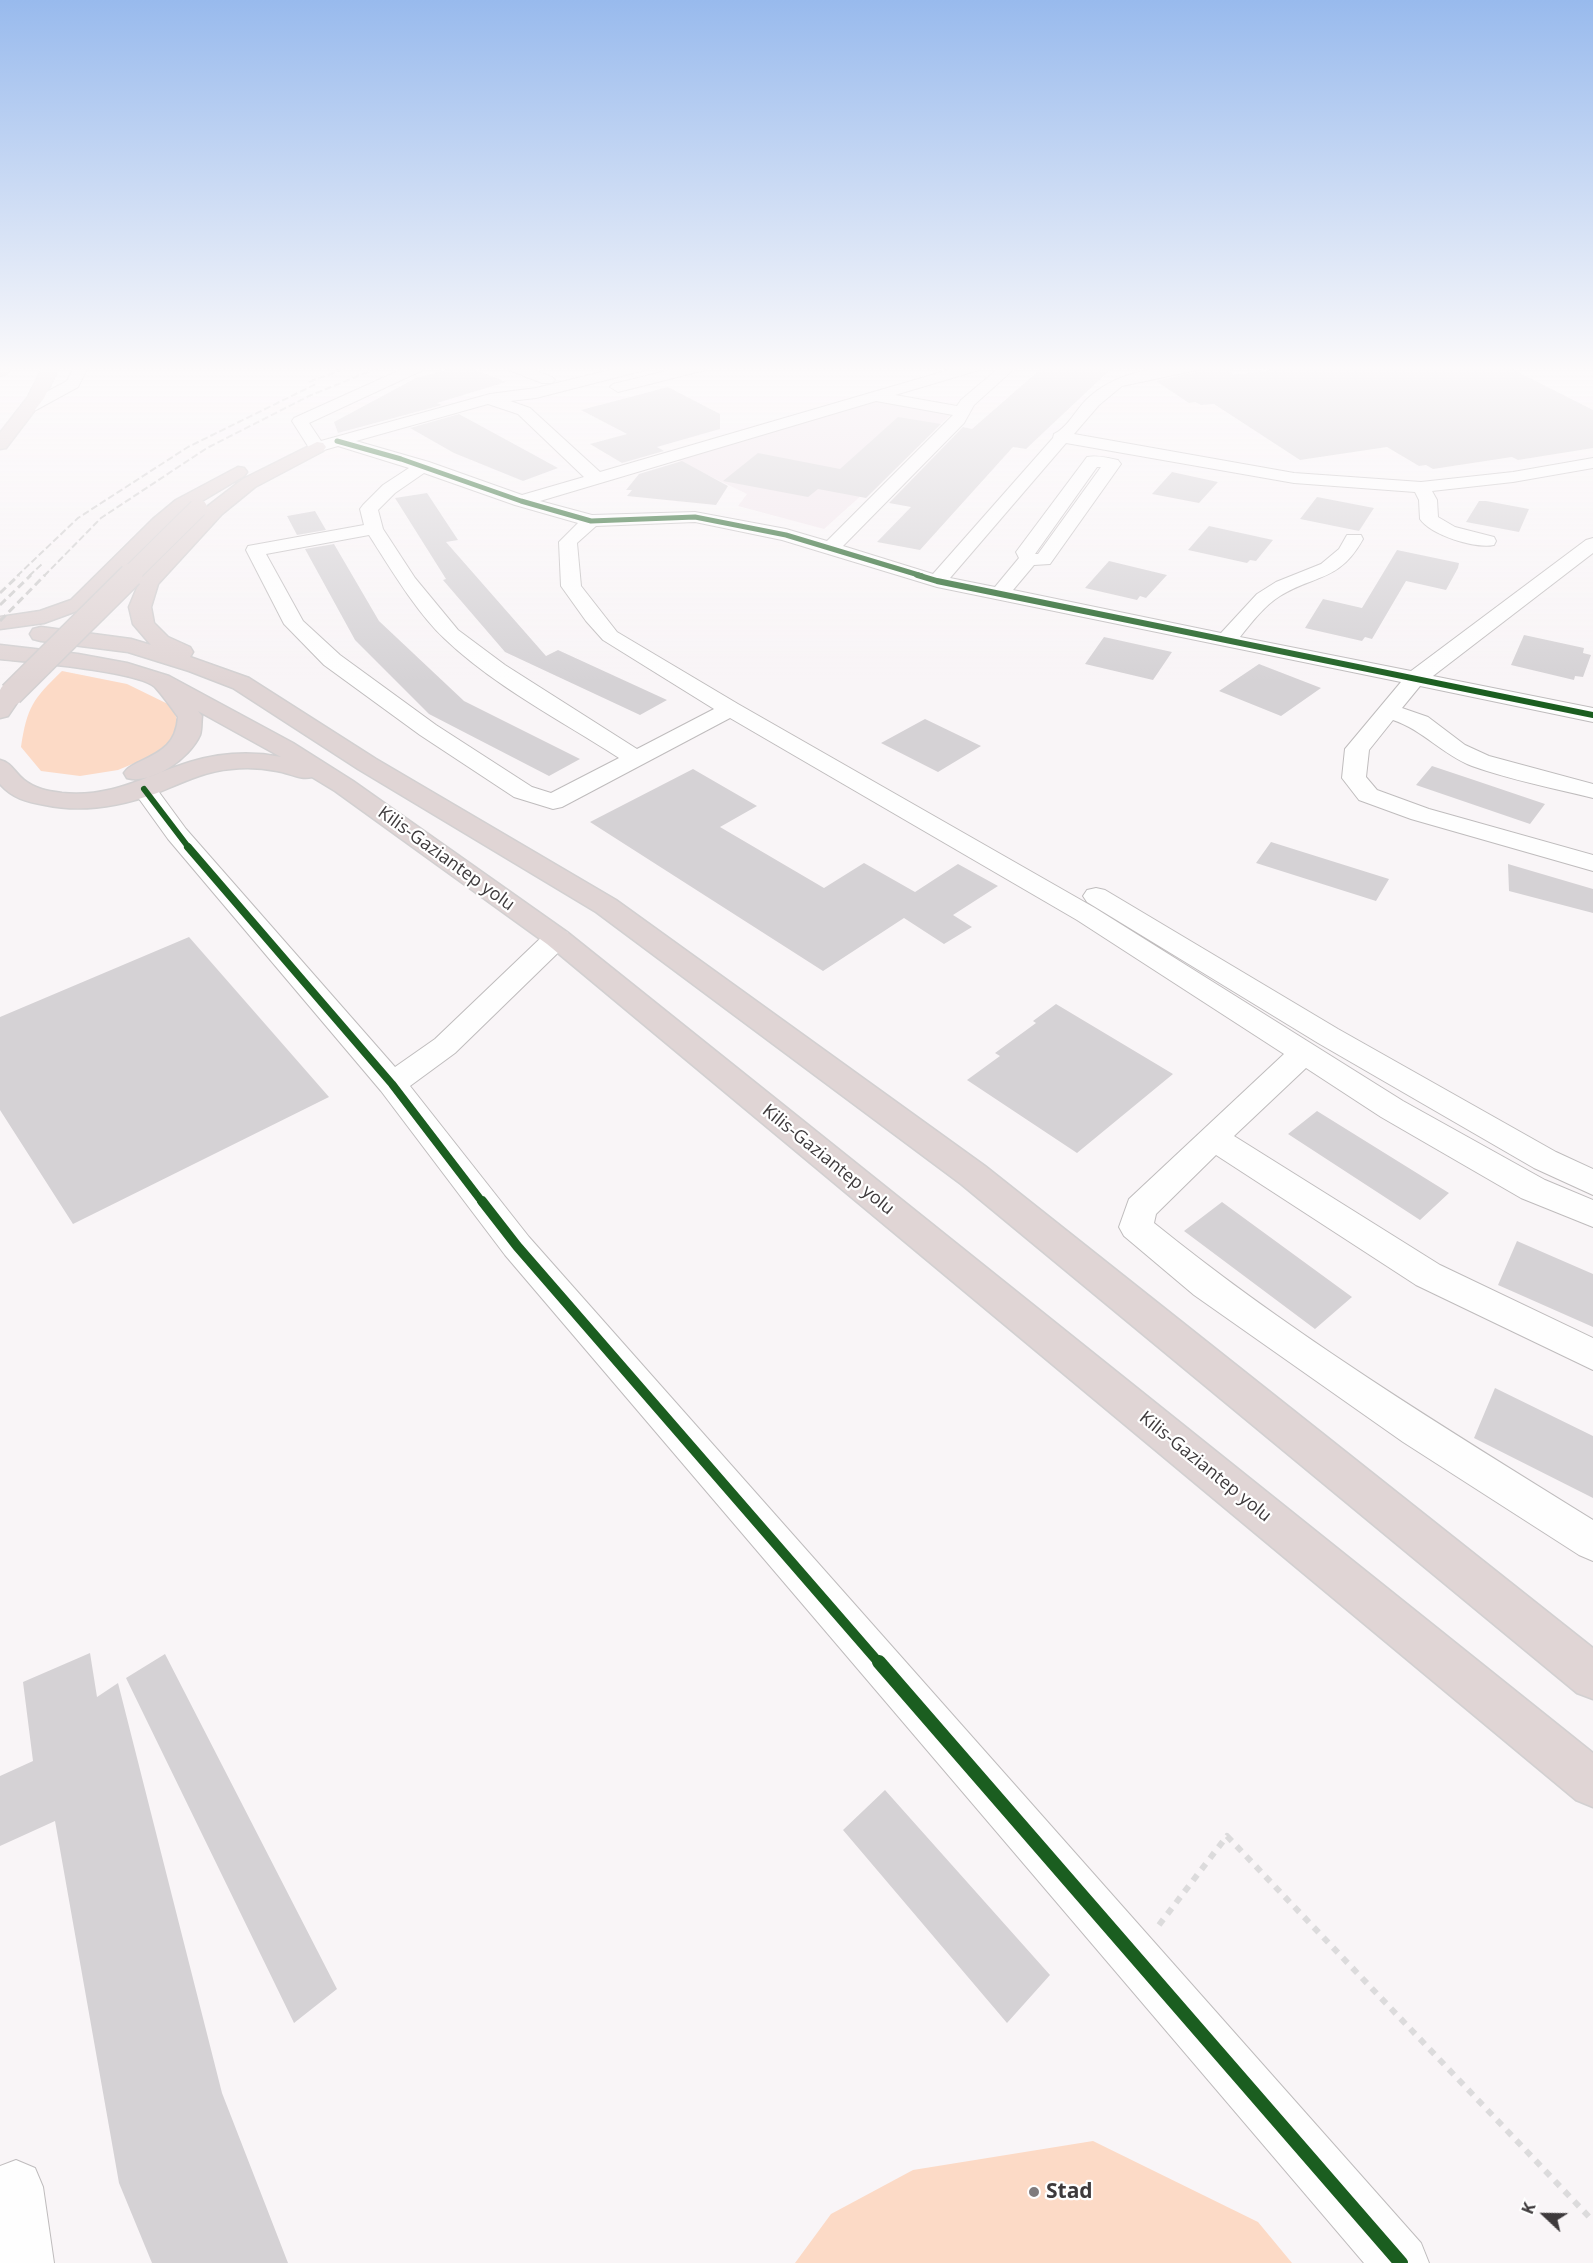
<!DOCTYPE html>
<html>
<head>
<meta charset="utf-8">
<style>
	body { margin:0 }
	#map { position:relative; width:1593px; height:2263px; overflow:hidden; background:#f9f5f7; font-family:"Open Sans",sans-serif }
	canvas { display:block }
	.north { position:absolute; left:1515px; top:2185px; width:60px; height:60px; -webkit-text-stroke:4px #fff; paint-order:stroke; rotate:292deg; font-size:16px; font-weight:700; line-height:24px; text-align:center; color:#3e3a3c }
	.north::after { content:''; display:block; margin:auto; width:21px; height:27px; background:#3e3a3c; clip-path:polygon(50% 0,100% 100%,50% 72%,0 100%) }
</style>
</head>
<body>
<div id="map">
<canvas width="1593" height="2263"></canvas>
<div class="north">K</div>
</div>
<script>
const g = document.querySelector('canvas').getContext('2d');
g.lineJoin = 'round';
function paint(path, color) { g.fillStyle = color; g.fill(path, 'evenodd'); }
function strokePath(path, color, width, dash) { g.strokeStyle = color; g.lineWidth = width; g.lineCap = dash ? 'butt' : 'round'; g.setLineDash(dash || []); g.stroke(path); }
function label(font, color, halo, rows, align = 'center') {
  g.font = font + ' "Open Sans",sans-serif'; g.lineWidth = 4.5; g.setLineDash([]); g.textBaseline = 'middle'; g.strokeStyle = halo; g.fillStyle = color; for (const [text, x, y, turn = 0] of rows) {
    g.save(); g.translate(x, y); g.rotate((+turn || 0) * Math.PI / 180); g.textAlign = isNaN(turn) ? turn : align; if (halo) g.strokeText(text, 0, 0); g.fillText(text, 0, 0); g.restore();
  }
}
paint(new Path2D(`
	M868,398l85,15 -129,116 -86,-23 9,-12 -73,-35z`), '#f1e6ec');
paint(new Path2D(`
	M62,671l65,13 45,22 9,24 -22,23 -41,17 -38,6 -39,-5 -20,-24c6,-40 12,-48 41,-76z
	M1093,2141l165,81 34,41h-497l36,-49 82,-44z`), '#fcdac6');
paint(new Path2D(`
	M456,367h13l37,15 -69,21 5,2 -104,28 -4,-11 82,-44z
	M1043,367h70l-87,82 -13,-2 -93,103 -43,-8 34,-35 -22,-4 74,-76 9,2z
	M1201,367h29l2,8 58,-8h218l85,43v38l-75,12 -6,-3 -79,12 -7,-4 -7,1 -32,-19 -87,13 -86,-56 -13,1 -6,-3 -6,1 -33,-22 41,-9z
	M668,387l52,27v15l-63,18 7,4 -42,12 -32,-19 37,-10 -46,-24z
	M459,414l99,54 -35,13 -69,-28 -44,-25z
	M898,417l43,7 -75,74 -48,-9 -10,8 -85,-16 35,-28 82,16z
	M682,461l46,25 -12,19 -89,-9 5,-6h-6l13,-16z
	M1172,472l46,10 -19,21 -47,-9z
	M427,493l31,47 -12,2 100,114 12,-6 109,50 -27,15 -135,-63 -62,-72 3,-1 -51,-81z
	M1317,497l57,11 -15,23 -59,-12z
	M1479,501h7l43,8 -10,23 -53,-10z
	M315,511l11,19 -29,5 -10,-19z
	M1209,526l64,14 -17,21 -6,-1 -3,3 -59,-13z
	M334,544l45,77 85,80 116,58 -31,17 -120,-62 -74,-74 -50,-91z
	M1397,550l62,13 -1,5 -12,22 -40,-9 -34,58 -7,-2 -3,4 -57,-13 18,-29 39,9z
	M1109,561l58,14 -21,23 -6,-2 -3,4 -52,-12z
	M1524,635l60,13 -1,5 8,2 -8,22 -8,-1 -1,4 -63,-15z
	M1104,637l68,15 -19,28 -68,-16z
	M1259,664l62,24 -40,28 -62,-25z
	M925,719l56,27 -43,26 -57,-29z
	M1432,766l39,13 74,25 -15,20 -114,-39z
	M693,769l64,37 -37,21 104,61 40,-25 51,29 43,-28 40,22 -45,29 19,12 -28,17 -40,-26 -81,53 -233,-149z
	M1271,842l118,37 -13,22 -120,-38z
	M1508,864l85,25v24l-84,-22z
	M189,937l140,160 -256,127 -73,-114v-93z
	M1056,1004l117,70 -96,79 -110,-73 33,-24 -5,-3 41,-30 -3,-2z
	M1317,1111l132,82 -29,27 -132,-86z
	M1222,1202l130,95 -37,32 -131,-98z
	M1517,1241l76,33v53l-95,-42z
	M1495,1388l98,48v62l-119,-60z
	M90,1653l7,44 21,-14 104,410 66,170h-136l-33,-80 -64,-362 -55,25v-70l33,-15 -10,-79z
	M165,1654l172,335 -43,34 -168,-345z
	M885,1790l165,185 -43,48 -164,-193z`), '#d5d2d5');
const minor = new Path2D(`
	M74,367h14l-10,20 -42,23h-12l-2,-3 2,-3 43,-23z
	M407,367h18l-2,3 -114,53 12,18 169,-47 46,-6 87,-21h24l-2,3 -109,28 -26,3 20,7 70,64 359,-105h22l-2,3 -84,25 62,11 4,-6 39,-33h16l-42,38 -10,18 -121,123 90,28 120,-136 1,-4c13,-6 22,-24 32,-34 28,-28 75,-36 113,-33l-2,3 -75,16 -23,19 -25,29 220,39 127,9 92,-10 80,-14v10l-80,14 -81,9 5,9 1,17 17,10 39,10 2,4 -2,4c-19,4 -63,-10 -74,-26l-1,-19 -4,-8 -121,-9 -228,-40 -116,135 45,9 24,-29 -3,-6 71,-95c10,-2 21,1 31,3l3,4 -71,100 -16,1 -21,25 208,43 36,-39 19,-12 45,-18 18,-15 8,-14h14l2,4c-24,43 -47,35 -83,57 -16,10 -28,26 -40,41l171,34 175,-131 7,-2v15l-160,123 160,32v14l-173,-36 -18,22 26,9 37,28 24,11 104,28v14c-40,-10 -82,-18 -121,-32 -29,-11 -49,-36 -79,-46l-24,30 -3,27 11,13 52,19 164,46v16l-182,-52 -52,-19 -17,-22 3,-29 56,-67 -464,-95 -155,-47 -87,-18 -99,4 -19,17 4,43 36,46 121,72 357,204 308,193 142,79 48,20v27l-72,-29 -140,-81 -75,-49 -72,68 206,129 153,73v32l-177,-85 -200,-130 -60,59 -2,9c137,111 289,204 439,297v41l-14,-6 -176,-113 -209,-147 -70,-59 -5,-9 10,-28 155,-145 -207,-134 -347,-202 -168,89 -9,2 -39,-12 -94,-62 -96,-70 -40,-41 -38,-74 2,-4 116,-21 -4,-16 3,-4 20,-20 26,-17 -71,-22 -21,6 -6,-1 -19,-30 2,-3zM876,401l77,14 -126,126 -41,-12 -91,-17 -103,3 -52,-14zM488,404l30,10 66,63 -62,18 -93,-33 -73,-21zM1097,467h4l-63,87h-3zM424,473l91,32 63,18 -19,19 2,44 25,35 17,19 111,69 -77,40 -132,-84 -47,-35 -43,-52 -32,-49 -5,-19 17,-17zM369,535c21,33 48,78 76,104 49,47 117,82 174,119l-68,35 -19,-6 -96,-62 -96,-70 -37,-34 -37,-67z
	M507,367h19l26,10 3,3 -3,3h-10l-33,-13z
	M683,367h24l-2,3 -87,22 -8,-5 3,-3z
	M144,782l9,2 33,45 209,238 40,-28 112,-107 10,-3 10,3 4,6 -4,6 -112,109 -45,33 119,151 892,1006 8,20h-65l-859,-1008 -124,-164 -213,-252 -36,-50 3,-5z
	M1096,888l9,2 233,139 218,123 37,17v26l-59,-27 -216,-125 -231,-141 -4,-6 4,-6z
	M16,2160l19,8 8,19 11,76h-54v-97z`);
const highway = new Path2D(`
	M0,367h12l-6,7 -6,2z
	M43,367h16l-15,31 -38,50 -6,1v-16l28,-36z
	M317,442l6,1 3,4 -3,4 -68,36 -33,27 -64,70 -7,23 3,16 14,14 22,10 3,5 -3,5 59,21 127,81 240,141 369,266 608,482v51l-16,-6 -616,-509 -365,-272 -238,-143 -125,-81 -44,-17 -61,-19 -87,-11 -8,-2 -3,-5 3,-5 8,-2 90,12 20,6 -18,-21 -4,-17 12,-29 67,-72 35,-27z
	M238,467l6,1 3,4 -3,4 -54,32 -23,19 -82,81 -41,15 -44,6v-12l40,-6 31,-11 82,-81 23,-19z
	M0,645l78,9 49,9 42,13 124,67 60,38 214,151 1026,821v54l-17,-7 -1029,-856 -212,-153 -23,-14c-12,3 -23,-4 -35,-6 -15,-3 -31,-4 -46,-2 -26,2 -50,14 -74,24 -36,13 -74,20 -112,12 -18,-3 -33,-7 -45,-21v-24c12,3 14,12 24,20 11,9 24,11 38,13 50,5 83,-17 128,-31 30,-9 60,-11 91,-5l-83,-46 4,5c-1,6 0,13 -2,19 -10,23 -48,50 -73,43l-3,-5c4,-6 9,-8 15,-11 24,-11 37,-19 39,-45 -7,-10 -15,-21 -23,-30 -17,-16 -127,-25 -155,-28z
	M11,687l8,2 4,5 -15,22 -8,2v-25l3,-4z`);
strokePath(minor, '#bfbcbd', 2);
strokePath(highway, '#d2d0d1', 3);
strokePath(new Path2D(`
	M1159,1925l68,-89 366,385`), '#dcdbdc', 6, [7, 7]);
paint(minor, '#fefefe');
paint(highway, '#e0d5d5');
strokePath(new Path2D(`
	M309,382l39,-15
	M17,576l61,-58 110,-71 130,-64
	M29,576l14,-13
	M44,576l57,-58 106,-70 102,-52 71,-29`), '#cecdcd', 2, [7, 3]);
strokePath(new Path2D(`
	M0,593l19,-18
	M0,605l31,-30
	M0,621l45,-46`), '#cecdcd', 3, [8, 4.5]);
const highwayBridgeFar1 = new Path2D(`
	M129,576l69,-68`);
const highwayBridge = new Path2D(`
	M11,694l120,-119`);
strokePath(highwayBridgeFar1, '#d2d0d1', 20, []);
strokePath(highwayBridge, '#d2d0d1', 26, []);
strokePath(highwayBridgeFar1, '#e0d5d5', 18);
strokePath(highwayBridge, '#e0d5d5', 23);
strokePath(new Path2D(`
	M337,441l64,18 120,42 70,20 104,-4 91,18 136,41`), '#1b5e20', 5);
strokePath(new Path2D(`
	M917,575l20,6 656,134
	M144,789l45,59`), '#1b5e20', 6);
strokePath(new Path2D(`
	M188,847l204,237 91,119`), '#1b5e20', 8);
strokePath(new Path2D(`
	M482,1201l35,45 363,418`), '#1b5e20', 10);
strokePath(new Path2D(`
	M879,1662l522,601`), '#1b5e20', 14);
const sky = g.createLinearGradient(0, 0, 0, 683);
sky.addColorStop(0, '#98baed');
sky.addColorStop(0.54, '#fcfafb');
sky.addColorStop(1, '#fcfafb00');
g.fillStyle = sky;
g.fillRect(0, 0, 1593, 683);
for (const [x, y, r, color] of [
	[1034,2192,6,"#7f7b7d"]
]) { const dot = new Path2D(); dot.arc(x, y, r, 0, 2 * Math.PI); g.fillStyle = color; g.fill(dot); strokePath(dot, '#fff', 2); }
label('18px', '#3e3a3c', '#fff', [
	["Kilis-Gaziantep yolu",446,859,36],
	["Kilis-Gaziantep yolu",828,1160,39],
	["Kilis-Gaziantep yolu",1205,1467,39]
]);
label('bold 21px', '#3e3a3c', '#fff', [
	["Stad",1046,2192]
], 'left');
</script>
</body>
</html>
